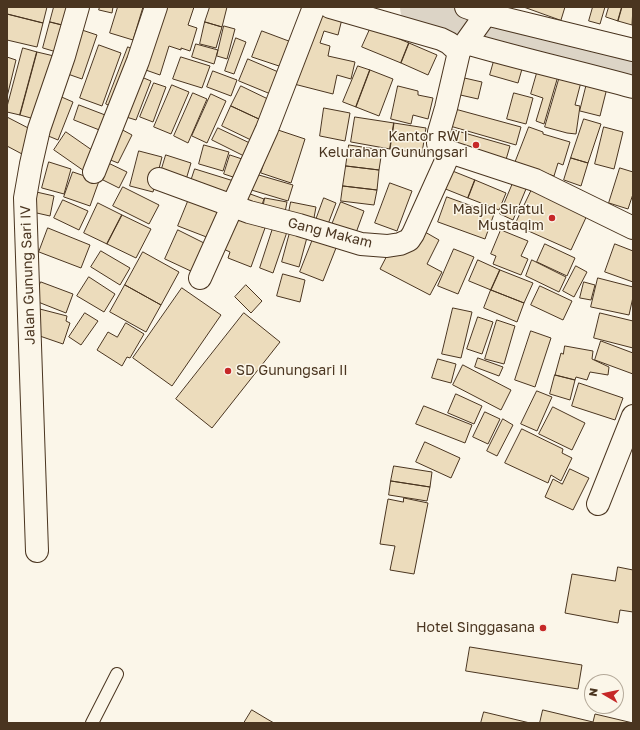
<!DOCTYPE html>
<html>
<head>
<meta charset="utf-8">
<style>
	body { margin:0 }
	#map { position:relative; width:640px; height:730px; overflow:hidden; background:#fbf6e9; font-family:"Golos Text",sans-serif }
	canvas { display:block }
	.frame { position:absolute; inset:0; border:8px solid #4a3520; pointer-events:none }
	.north { position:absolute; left:584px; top:674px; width:40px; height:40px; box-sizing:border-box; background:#fbf6e9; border:1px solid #b4a999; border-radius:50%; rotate:279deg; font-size:11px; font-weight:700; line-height:16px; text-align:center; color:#4a3520 }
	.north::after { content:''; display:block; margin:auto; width:14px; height:18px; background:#c62828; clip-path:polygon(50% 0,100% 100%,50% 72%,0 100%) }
</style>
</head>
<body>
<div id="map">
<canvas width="640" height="730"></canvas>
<div class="frame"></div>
<div class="north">N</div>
</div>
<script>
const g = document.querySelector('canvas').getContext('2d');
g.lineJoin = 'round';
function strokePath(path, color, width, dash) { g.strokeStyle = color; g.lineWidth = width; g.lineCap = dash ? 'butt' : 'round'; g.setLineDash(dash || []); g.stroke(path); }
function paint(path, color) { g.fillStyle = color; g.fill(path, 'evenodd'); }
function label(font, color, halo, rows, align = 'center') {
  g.font = font + ' "Golos Text",sans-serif'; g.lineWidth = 3; g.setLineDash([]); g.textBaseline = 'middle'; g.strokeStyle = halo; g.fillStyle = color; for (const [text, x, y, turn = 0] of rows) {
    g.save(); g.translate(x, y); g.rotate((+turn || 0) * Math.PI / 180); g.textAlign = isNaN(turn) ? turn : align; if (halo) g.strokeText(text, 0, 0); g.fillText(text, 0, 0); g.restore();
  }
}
strokePath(new Path2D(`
	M424,7l31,15 178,40`), '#dcd4c6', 48);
const building = new Path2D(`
	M7,7h40l-4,16 -36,-9z
	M54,7h21l-5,20 -20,-5z
	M100,7h13l-1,6 -13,-3z
	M118,7h25l-10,33 -23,-7z
	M160,7h34l-6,18 9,3 -7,23 -9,-3v2l-12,-4 -9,29 -20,-7z
	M210,7h17l-5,20 -17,-5z
	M524,7h41l-4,13z
	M593,7h12l-5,17 -11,-3z
	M609,7h13l-4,14 -12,-4z
	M622,7h11l-1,18 -14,-4z
	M322,10l21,5 -5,20 -14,-4 -4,12 10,3 -2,10 27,6 -4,17 -14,-4 -4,19 -43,-11z
	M7,14l36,9 -6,24 -30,-7z
	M50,22l20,5 -7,27 -20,-6z
	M205,22l17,5 -6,21 -16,-4z
	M224,26l11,3 -8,30 -10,-3z
	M371,27l38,16 -8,20 -39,-16z
	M76,28l21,7 -15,44 -20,-7z
	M262,31l32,12 -9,25 -33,-11z
	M236,38l10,4 -12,32 -9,-3z
	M409,43l28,12 -9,20 -27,-12z
	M196,44l22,6 -4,14 -22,-7z
	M99,45l22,8 -19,53 -22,-8z
	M128,47l11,5 -23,57 -10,-5z
	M23,48l14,4 -17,63 -13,-3v-5z
	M37,52l17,4 -16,64 -18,-5z
	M496,54l28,8 -6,21 -28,-8z
	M7,57l9,3 -9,37z
	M181,57l29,9 -8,22 -29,-9z
	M248,59l35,15 -10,21 -34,-14z
	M358,66l12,4 -14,37 -13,-5z
	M539,66l19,10 -14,48 -8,-3 7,-23 -12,-4z
	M370,70l23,9 -14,37 -23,-9z
	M213,71l24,9 -6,16 -24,-9z
	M139,76l12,5 -15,39 -13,-4z
	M560,76l21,6 -6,23 5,1 -4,28 -9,-1 -22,-6z
	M460,77l22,5 -4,17 -22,-5z
	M588,79l20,5 -8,32 -20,-5z
	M154,83l12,4 -13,35 -13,-5z
	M172,85l17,7 -18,42 -17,-7z
	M241,86l29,14 -9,20 -30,-14z
	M398,86l20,5v4l15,3 -5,21 -15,-4 -2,9 -20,-5z
	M193,93l14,6 -19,44 -14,-7z
	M514,93l19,5 -7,26 -19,-5z
	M211,94l15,7 -19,42 -15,-7z
	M57,95l16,7 -15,38 -17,-7z
	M79,105l34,13 -6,15 -33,-13z
	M231,106l30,14 -10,20 -29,-14z
	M324,108l26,5 -5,28 -25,-5z
	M455,109l66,18 -5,18 -66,-19z
	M7,117l27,14 -12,23 -15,-8z
	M355,117l39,6 -4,26 -39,-7z
	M584,119l17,5 -13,39 -17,-5z
	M394,123l32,5 -4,25 -32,-4z
	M117,127l15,8 -14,28 -15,-6z
	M529,127l14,5v2l27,8 -7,23 -5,-2 -4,13 -39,-13z
	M604,127l19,5 -9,37 -19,-5z
	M218,128l36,17 -6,13 -36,-18z
	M447,128l63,18 -5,17 -63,-19z
	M275,129l30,10 -14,44 -30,-10z
	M66,132l33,23 -12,18 -33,-23z
	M204,145l25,7 -6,19 -24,-7z
	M349,145l33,5 -3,20 -33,-4z
	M139,151l23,6 -9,35 -23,-6z
	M166,155l25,8 -6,20 -25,-8z
	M230,155l18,6 -6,19 -18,-6z
	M571,158l17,5 -7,23 -17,-6z
	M102,160l25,12 -8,16 -24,-12z
	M49,162l22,7 -7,25 -22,-6z
	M346,166l33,4 -2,20 -34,-4z
	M620,168l13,4v22l-5,15 -19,-6z
	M195,169l42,13 -5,17 -43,-12z
	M450,170l25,10 -7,18 -25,-10z
	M73,172l26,9 -9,25 -26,-9z
	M252,173l41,12 -5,16 -40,-12z
	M475,180l31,13 -7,17 -31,-12z
	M390,183l22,8 -15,40 -22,-8z
	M513,183l13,6 -13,31 -13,-6z
	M534,185l55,26 -18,39 -56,-25z
	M343,186l34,4 -3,15 -33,-4z
	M123,187l36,18 -10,19 -36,-18z
	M32,191l22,5 -4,20 -22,-5z
	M242,191l22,8 -5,14 -22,-8z
	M191,194l31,12 -13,32 -31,-12z
	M447,197l47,17 -9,25 -47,-17z
	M265,198l22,4 -3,15 -22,-4z
	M324,198l12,5 -11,29 -12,-4z
	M63,200l25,11 -9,19 -25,-12z
	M291,202l25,5 -3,16 -25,-6z
	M341,202l23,9 -11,30 -24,-9z
	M98,203l24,12 -15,29 -23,-11z
	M234,210l14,12 17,6 -14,39 -23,-9 2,-6 -13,-6z
	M122,215l29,14 -15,29 -29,-14z
	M275,222l14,4 -16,47 -13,-5z
	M292,225l17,5 -10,37 -17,-5z
	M48,228l42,17 -9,23 -42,-16z
	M418,228l21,12 -12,24 15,8 -12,23 -50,-26 12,-23z
	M178,230l30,15 -13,28 -30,-14z
	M501,230l27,11 -7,15 7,3 -7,16 -28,-11 3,-8 -5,-2z
	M313,239l23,9 -13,33 -23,-9z
	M545,244l30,14 -8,18 -30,-14z
	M615,244l18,7v31l-28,-10z
	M454,249l20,8 -16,37 -20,-8z
	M101,251l29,17 -10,17 -29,-18z
	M143,252l36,20 -18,33 -36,-20z
	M478,260l22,10 -9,20 -22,-9z
	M532,260l34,17 -7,15 -33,-16z
	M576,266l11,6 -13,25 -11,-6z
	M500,270l33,13 -9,20 -33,-13z
	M283,274l22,6 -5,22 -23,-6z
	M89,277l26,17 -11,18 -27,-16z
	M598,278l35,9v10l-4,18 -38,-8z
	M41,282l32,12 -7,19 -33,-13z
	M584,282l11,3 -4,15 -11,-2z
	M125,285l36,20 -15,27 -36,-20z
	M246,285l16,16 -11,12 -16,-16z
	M540,286l32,15 -9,19 -32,-15z
	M182,288l39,27 -49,71 -39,-28z
	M491,290l33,13 -7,19 -33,-14z
	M32,307l35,9 -1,5 4,2 -7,21 -32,-11z
	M453,308l19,4 -11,46 -19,-4z
	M85,313l13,8 -17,24 -12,-8z
	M244,313l36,29 -68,86 -36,-29z
	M600,313l33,8v27l-39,-10z
	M478,317l15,5 -11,32 -15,-5z
	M497,320l18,6 -11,38 -19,-5z
	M126,323l18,11 -14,24 -3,-1 -5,9 -25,-16 11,-18 9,5z
	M531,331l20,7 -16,49 -20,-7z
	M601,341l32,12v21l-38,-14z
	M565,346l28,5 -1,8 17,8 -1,8 -18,-3 -3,8 -11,-3 -1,3 -20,-5 6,-22 2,1z
	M478,358l25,9 -4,9 -24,-9z
	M438,359l18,5 -5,19 -19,-5z
	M463,365l48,25 -10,20 -48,-25z
	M555,375l20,5 -5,20 -20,-6z
	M579,383l44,15 -8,22 -43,-14z
	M537,391l15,6 -15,34 -16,-7z
	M456,394l26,12 -8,18 -26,-11z
	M424,406l48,19 -7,18 -49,-19z
	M553,407l32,16 -13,27 -33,-16z
	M485,412l15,7 -12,25 -15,-7z
	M503,419l10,6 -16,31 -10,-5z
	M522,429l41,20 -1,4 10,5 -11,23 -10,-6 -3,8 -43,-20z
	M425,442l35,16 -9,20 -35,-16z
	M394,466l38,6 -2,15 -39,-6z
	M570,469l19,9 -16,32 -28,-13 8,-18 9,5z
	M391,481l39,6 -3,14 -38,-6z
	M404,498l24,5 -14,71 -24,-4 5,-24 -15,-2 8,-45 15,3z
	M618,567l15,3v42l-13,-2 -2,13 -53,-10 7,-39 43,7z
	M470,647l112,18 -4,24 -112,-18z
	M252,710l15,9 7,4h-30z
	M543,710l50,12 2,-8 38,9h-93z
	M484,712l46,11h-49z`);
paint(building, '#ecdcbc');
strokePath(building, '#4a3520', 1);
const lane = new Path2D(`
	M92,723l25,-49`);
const street = new Path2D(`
	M330,7l111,32 8,4 10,9
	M466,7l20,7 147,36
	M491,7l-32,45 -13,56 -7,24 -1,11 12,9 85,28 98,48
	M466,43c55,16 112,29 167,44
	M94,172l44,-111 18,-54
	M159,179l90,33 50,13 62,19 26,2 13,-2 9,-4 4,-6 37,-82
	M200,278l67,-149 47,-122
	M598,504l35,-88
	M37,551l-12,-353 6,-34 8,-35 25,-73 14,-49`);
strokePath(lane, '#4a3520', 14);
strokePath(street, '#4a3520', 24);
strokePath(lane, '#fbf6e9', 12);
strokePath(street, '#fbf6e9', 22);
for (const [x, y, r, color] of [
	[476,145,4,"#c62828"],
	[552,218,4,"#c62828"],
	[228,371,4,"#c62828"],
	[543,628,4,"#c62828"]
]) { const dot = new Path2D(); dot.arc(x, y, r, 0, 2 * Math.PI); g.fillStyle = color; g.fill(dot); strokePath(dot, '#fbf6e9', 1.5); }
label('14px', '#4a3520', '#fbf6e9', [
	["Kantor RW I",468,137],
	["Kelurahan Gunungsari",468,153],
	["Masjid Siratul",544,210],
	["Mustaqim",544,226],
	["SD Gunungsari II",236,371,"left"],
	["Hotel Singgasana",535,628]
], 'right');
label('14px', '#4a3520', '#fbf6e9', [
	["Gang Makam",330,233,14],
	["Jalan Gunung Sari IV",28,275,-92]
]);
</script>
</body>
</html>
